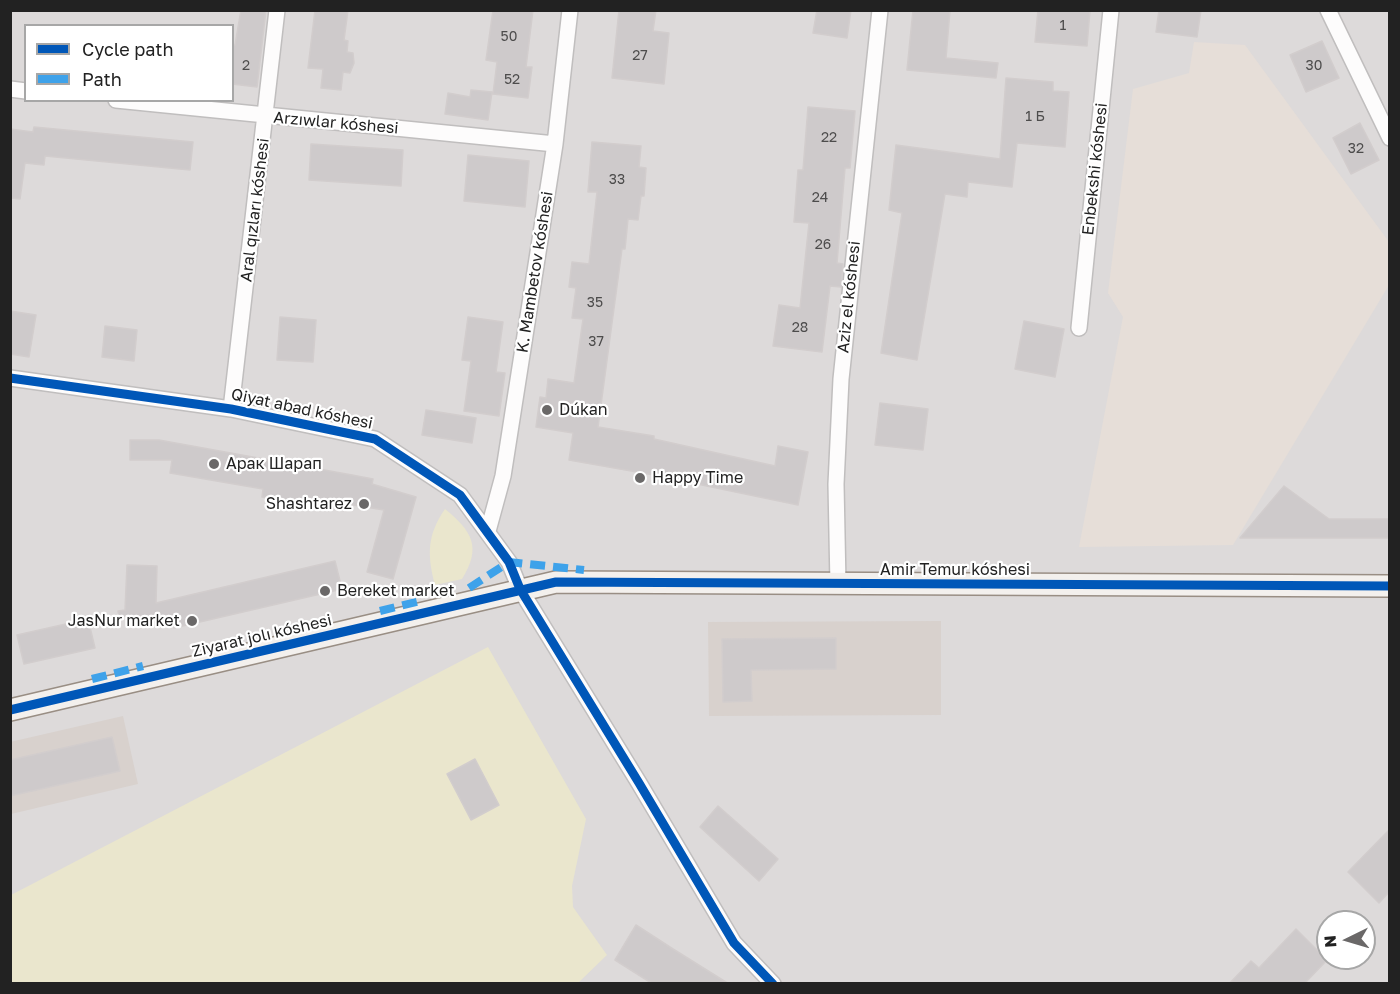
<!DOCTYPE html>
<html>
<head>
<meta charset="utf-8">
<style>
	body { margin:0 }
	#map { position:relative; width:1400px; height:994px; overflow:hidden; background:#efebeb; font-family:"Golos Text",sans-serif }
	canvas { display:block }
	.frame { position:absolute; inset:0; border:12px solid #222; pointer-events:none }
	.legend { position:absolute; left:24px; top:24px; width:210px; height:78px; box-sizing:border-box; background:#fff; border:2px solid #a7a7a7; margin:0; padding:8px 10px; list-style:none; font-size:18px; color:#222 }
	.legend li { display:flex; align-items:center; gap:12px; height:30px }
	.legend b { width:30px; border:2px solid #a7a7a7 }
	.north { position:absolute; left:1316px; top:910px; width:60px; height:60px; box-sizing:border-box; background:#fff; border:2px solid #a7a7a7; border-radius:50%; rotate:265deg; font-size:16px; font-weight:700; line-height:24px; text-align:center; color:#222 }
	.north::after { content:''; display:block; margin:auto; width:21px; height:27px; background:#6a6868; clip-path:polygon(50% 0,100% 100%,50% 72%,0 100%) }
</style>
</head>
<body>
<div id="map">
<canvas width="1400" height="994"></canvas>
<div class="frame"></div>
<ul class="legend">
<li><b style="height:8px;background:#0057b8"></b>Cycle path</li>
<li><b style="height:8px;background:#3ea2ea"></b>Path</li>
</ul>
<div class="north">N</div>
</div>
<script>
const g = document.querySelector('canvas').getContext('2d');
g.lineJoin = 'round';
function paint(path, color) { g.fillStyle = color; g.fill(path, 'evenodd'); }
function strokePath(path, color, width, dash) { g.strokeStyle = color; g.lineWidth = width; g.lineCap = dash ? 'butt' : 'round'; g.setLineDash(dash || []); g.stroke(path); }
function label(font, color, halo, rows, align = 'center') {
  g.font = font + ' "Golos Text",sans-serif'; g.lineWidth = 4.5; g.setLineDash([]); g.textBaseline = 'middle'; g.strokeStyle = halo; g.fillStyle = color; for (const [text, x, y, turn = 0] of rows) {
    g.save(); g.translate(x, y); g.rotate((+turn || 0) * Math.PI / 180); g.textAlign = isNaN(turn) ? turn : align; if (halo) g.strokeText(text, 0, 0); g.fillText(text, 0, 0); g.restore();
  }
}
paint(new Path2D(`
	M10,11h1379v972h-1378zM26,26h206v74h-206zM1328,922h36v36h-36z`), '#dddada');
paint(new Path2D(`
	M941,621v94l-232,1 -1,-94z
	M123,716l15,68 -127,30 -1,-72z`), '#d8d1cd');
paint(new Path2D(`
	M1194,42l51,3 144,197v43l-156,260 -154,2 44,-230 -15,-24 25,-204 56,-16z`), '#e6ded8');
paint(new Path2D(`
	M445,509c27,22 37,38 17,70l-27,6c-8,-30 -8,-50 10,-76z
	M488,647l98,172 -14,67 1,21 34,48 -29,28 -567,1v-89z`), '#eae6cd');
const building = new Path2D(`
	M241,10h25l-9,77 -25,-3v-39h3z
	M315,10h33l-4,30 4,1 -1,11 6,1 1,10 -4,10 -7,-1 -2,18 -20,-2 2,-19 -15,-1z
	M493,10h40l-7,57h6l-4,31 -35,-4 4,-32 -11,-2z
	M619,10h37l-3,21 16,2 -5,51 -52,-6z
	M817,10h34l-4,28 -34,-5z
	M913,10h37l-4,48 52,5 -2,15 -89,-8z
	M1038,10h52l-3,36 -52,-4z
	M1159,10h42l-4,27 -41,-5z
	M1322,41l17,37 -33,14 -16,-37z
	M1006,78l47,4v9l16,1 -4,55 -48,-4 -5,44 -44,-5 -1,15 -22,-3 -28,166 -36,-7 21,-140 -13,-3 7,-65 104,14z
	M471,90l21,2 -4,28 -43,-6 3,-21 22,4z
	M808,107l47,4 -5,57h-5l-8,95 6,1 -2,23 -11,-1 -8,66 -49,-6 6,-41 21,3 9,-85 -15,-1 4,-52h5z
	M1360,123l19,37 -28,14 -18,-36z
	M34,127l159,15 -3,28 -145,-14 -1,9 -19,-2 -5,36 -10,-1v-69l23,3z
	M592,142l49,4 -2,21 7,1 -2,28h-3l-3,24 -10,-1 -3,30h-3l-24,178 56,9v3l121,27 3,-20 30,6 -10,53 -144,-30 -85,-15 4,-27 -37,-6 4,-30 6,1 2,-19 26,4 9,-64 -11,-1 4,-30 -7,-1 3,-25 17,2 8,-72h-9z
	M311,144l92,6 -2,36 -92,-6z
	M468,155l61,6 -4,46 -61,-6z
	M10,311l26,4 -7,42 -19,-3z
	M280,317l36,3 -3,42 -36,-2z
	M468,317l35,5 -7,50 9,1 -6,43 -35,-5 7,-50 -9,-1z
	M1024,321l40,8 -9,48 -40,-8z
	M105,326l32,4 -3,31 -32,-4z
	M880,403l48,6 -5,41 -48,-5z
	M426,410l50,8 -4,25 -50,-8z
	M130,440h29l193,35 21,4 -1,5 44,13 -23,82 -26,-7 17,-62 -37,-6 -1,7 -84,-14 1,-8 -93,-16 2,-13h-42z
	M1284,486l45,33h60v19h-149z
	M335,561l7,28 -168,39 -2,-10 -53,-2 -1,-5 7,-1 2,-45 30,1 -1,37z
	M88,619l7,29 -71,16 -7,-29z
	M836,638v31l-85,1 1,31 -29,1 -1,-63z
	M112,737l8,34 -110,25v-36z
	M475,759l24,46 -28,15 -24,-46z
	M718,806l60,53 -19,22 -59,-54z
	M1389,830v62l-10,11 -31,-31z
	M636,925l37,24 56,35h-76l-38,-24z
	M1296,929l31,31 -23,24h-75l22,-23 8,7z`);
paint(building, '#cecacb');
strokePath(building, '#d2cdcd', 1.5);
const street = new Path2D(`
	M1328,10l62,128
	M10,89l16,2
	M116,100l439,44
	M1079,328l32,-318
	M10,378l221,31 144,30 85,56 49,67 11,27 119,194 95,160 39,41
	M231,409l46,-399
	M488,531l15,-55 52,-332 15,-134
	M838,585l-2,-101 5,-105 39,-369`);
const secondary = new Path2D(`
	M10,710l546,-128 834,4`);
strokePath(street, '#c0bebe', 18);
strokePath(secondary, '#998e84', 24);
strokePath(street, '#fdfcfc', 15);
strokePath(secondary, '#f3f0ed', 21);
strokePath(new Path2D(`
	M469,588l40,-26 75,8
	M380,611l40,-10
	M92,679l51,-13`), '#3ea2ea', 8, [15, 8]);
strokePath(new Path2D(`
	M10,378l221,31 144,30 85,56 49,67 11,27 119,194 95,160 39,41
	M10,710l546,-128 834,4`), '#0057b8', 9);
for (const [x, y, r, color] of [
	[547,410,6,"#6a6868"],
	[214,464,6,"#6a6868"],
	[640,478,6,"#6a6868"],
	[364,504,6,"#6a6868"],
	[325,591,6,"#6a6868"],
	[192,621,6,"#6a6868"]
]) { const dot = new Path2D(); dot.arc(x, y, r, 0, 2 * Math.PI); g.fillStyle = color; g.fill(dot); strokePath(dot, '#fff', 2); }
label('14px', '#4d4c4c', null, [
	["1",1063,26],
	["50",509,37],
	["27",640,56],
	["2",246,66],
	["30",1314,66],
	["52",512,80],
	["1 Б",1035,117],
	["22",829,138],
	["32",1356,149],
	["33",617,180],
	["24",820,198],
	["26",823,245],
	["35",595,303],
	["28",800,328],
	["37",596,342]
]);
label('16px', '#222', '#fff', [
	["Arzıwlar kóshesi",336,123,5],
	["Enbekshi kóshesi",1095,169,-84],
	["Aral qızları kóshesi",255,210,-83],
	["K. Mambetov kóshesi",535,272,-81],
	["Aziz el kóshesi",849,297,-84],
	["Qiyat abad kóshesi",302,409,12],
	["Amir Temur kóshesi",955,570],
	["Ziyarat jolı kóshesi",262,636,-13]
]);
label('16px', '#222', '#fff', [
	["Dúkan",559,410],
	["Арак Шарап",226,464],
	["Happy Time",652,478],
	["Shashtarez",352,504,"right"],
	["Bereket market",337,591],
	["JasNur market",180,621,"right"]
], 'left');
</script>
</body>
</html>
